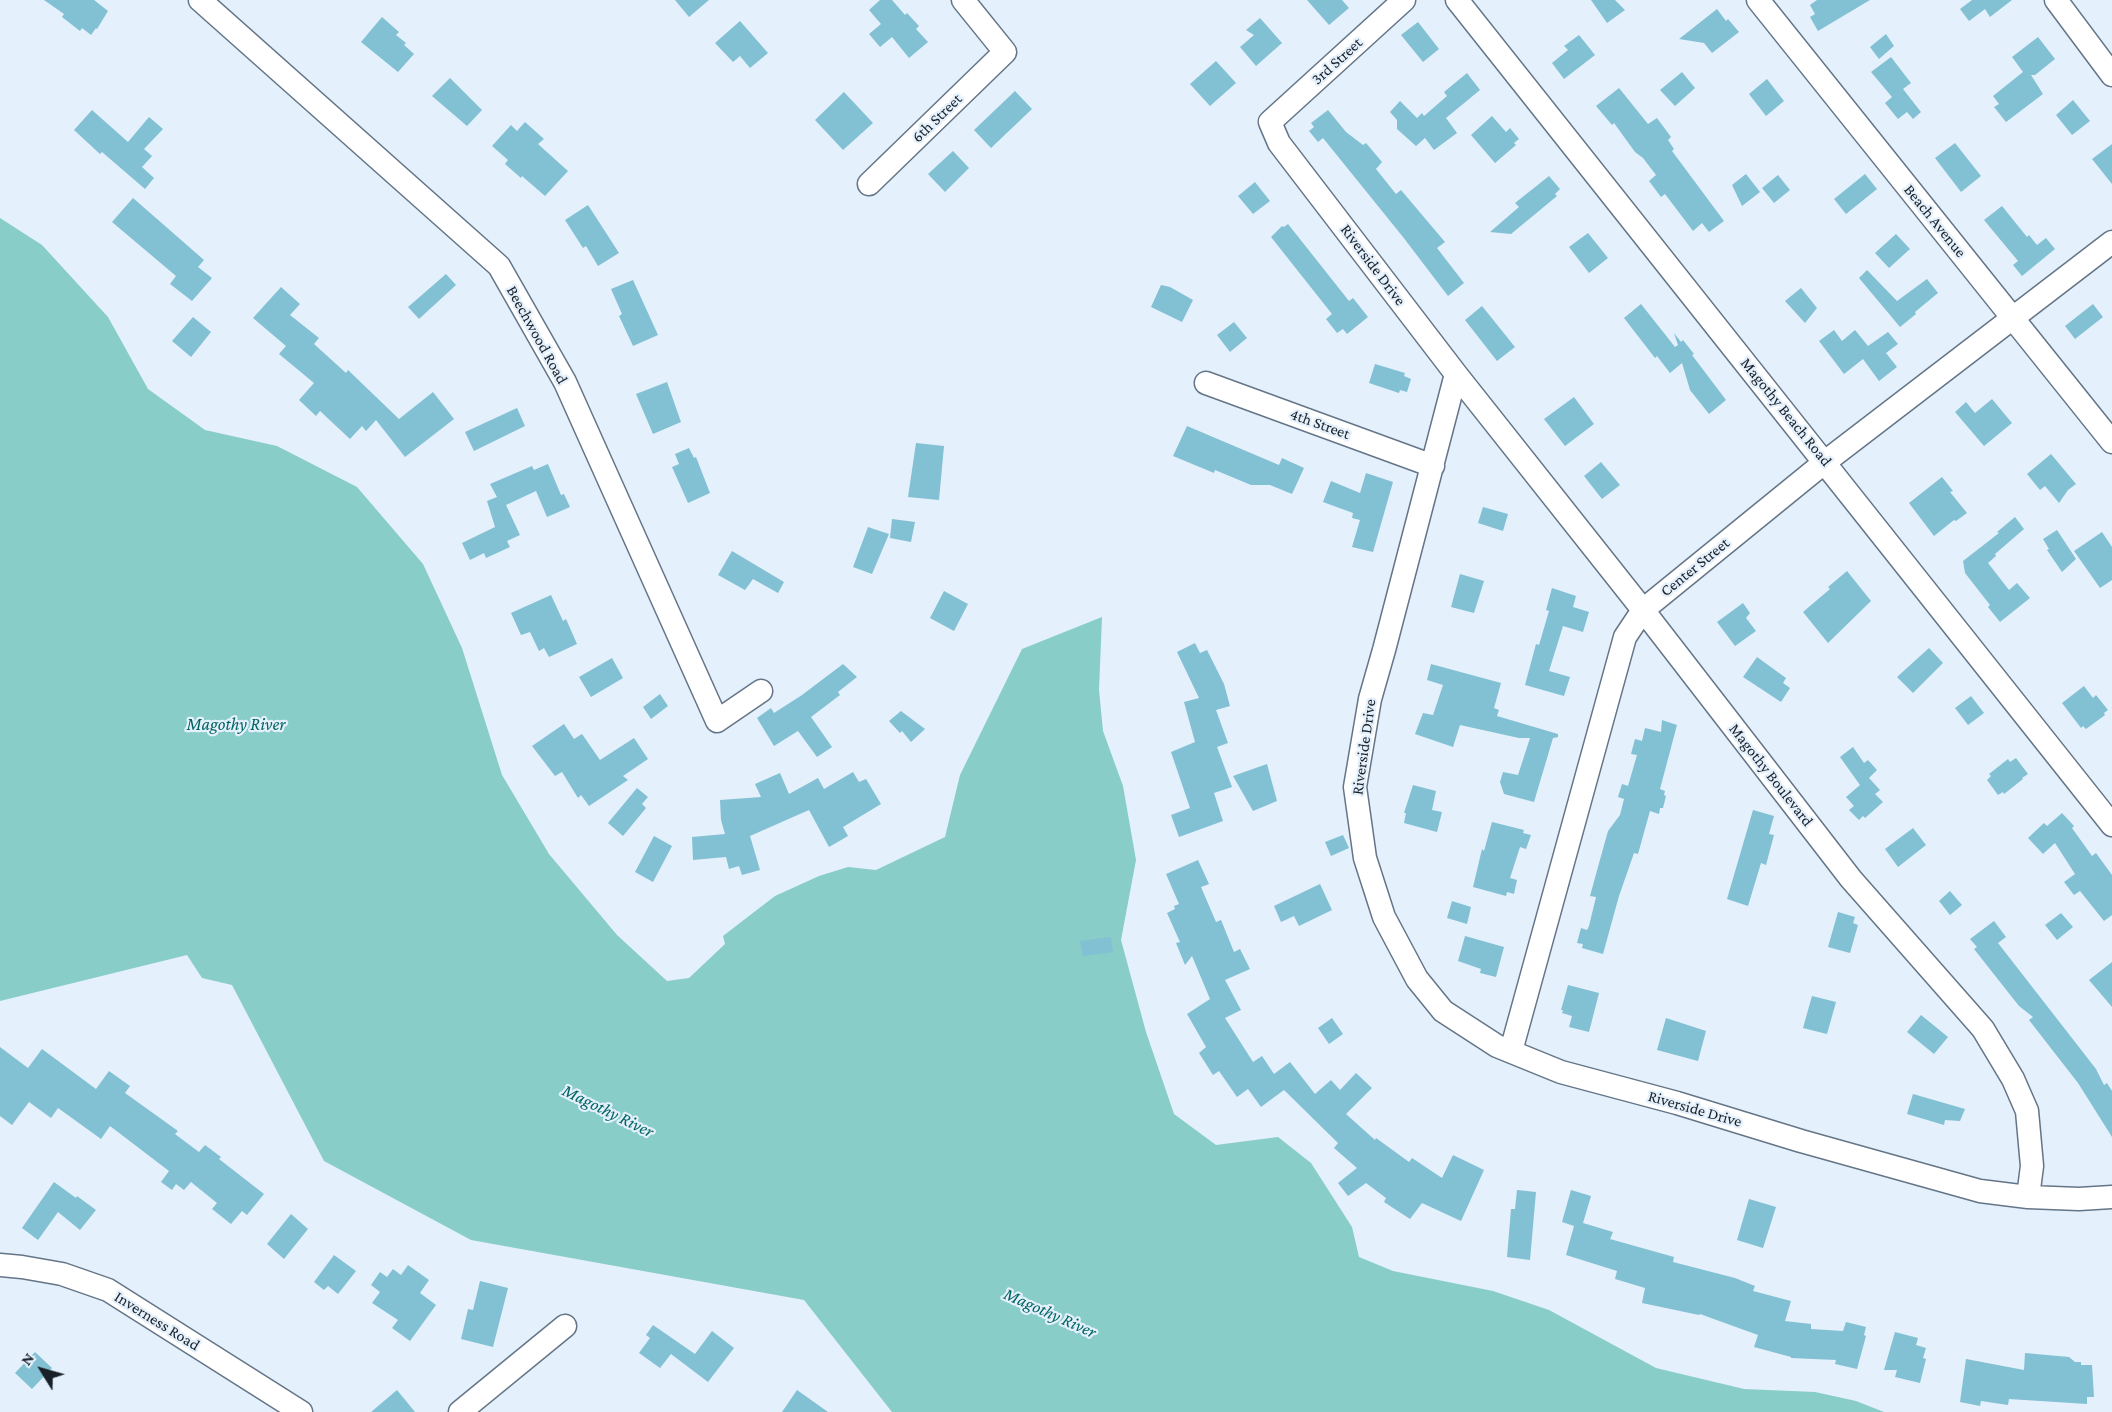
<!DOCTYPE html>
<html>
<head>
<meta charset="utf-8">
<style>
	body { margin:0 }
	#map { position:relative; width:2112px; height:1412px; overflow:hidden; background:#e4f0fc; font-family:"Crimson Pro",serif }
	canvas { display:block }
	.north { position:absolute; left:12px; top:1340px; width:60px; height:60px; -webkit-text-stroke:4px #e4f0fc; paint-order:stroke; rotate:307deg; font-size:16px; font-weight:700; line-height:24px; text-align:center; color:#192028 }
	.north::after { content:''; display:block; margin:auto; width:21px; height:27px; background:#192028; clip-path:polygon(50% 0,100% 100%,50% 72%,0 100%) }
</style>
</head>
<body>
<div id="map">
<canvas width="2112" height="1412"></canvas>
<div class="north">N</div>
</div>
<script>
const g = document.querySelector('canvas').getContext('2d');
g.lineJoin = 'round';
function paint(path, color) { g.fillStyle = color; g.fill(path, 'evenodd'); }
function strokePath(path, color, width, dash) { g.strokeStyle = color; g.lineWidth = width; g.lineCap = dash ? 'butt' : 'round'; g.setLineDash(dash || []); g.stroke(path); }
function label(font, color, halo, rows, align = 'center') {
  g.font = font + ' "Crimson Pro",serif'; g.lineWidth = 4.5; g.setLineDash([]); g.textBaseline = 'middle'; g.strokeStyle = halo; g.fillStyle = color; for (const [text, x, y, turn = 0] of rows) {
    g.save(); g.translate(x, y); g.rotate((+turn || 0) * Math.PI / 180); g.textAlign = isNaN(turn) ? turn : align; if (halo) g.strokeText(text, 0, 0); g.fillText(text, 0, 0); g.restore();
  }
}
paint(new Path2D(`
	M0,218l42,27 66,72 40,72 57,41 72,16 80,41 66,77 39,84 40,127 47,79 68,81 50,46 22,-3 36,-34 -2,-8 52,-40 44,-20 29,-9 28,3 69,-33 15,-62 62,-126 80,-32 -3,73 4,41 20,55 13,74 -15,80 25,92 28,82 42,31 62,-8 33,26 41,64 7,30 34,14 100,20 56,19 107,58 88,21 71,3 41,9 28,11h-992l-88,-112 -333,-60 -147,-79 -92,-176 -30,-7 -15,-23 -187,46z`), '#88cdc7');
paint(new Path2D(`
	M44,0h50l14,11 -11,18 -1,-1 -5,7 -9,-7 -2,3 -18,-14 2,-3z
	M675,0h34l-20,17z
	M880,0h12l13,15 2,-2 12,13 -3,3 12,13 -19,16 -17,-21 -12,10 -11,-13 12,-10 -12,-14z
	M1307,0h35l7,8 -20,17z
	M1591,0h24l10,10 -18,13z
	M1817,0h53l-52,31 -8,-14 5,-3 -5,-9z
	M1972,0h40l-22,17 -5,-8 -16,12 -9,-12z
	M1717,9l9,12 2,-2 11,13 -27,21 -8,-10 -25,-4z
	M382,17l17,15 -3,3 10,8 -2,2 10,9 -16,18 -37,-30z
	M1260,18l22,25 -26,23 -16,-19 14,-12 -8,-5z
	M740,21l28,32 -18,15 -10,-12 -7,6 -18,-19z
	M1418,22l21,27 -16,13 -22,-27z
	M1886,34l8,12 -15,13 -9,-12z
	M1579,35l16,20 -31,24 -12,-16 16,-13 -4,-4z
	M2038,37l17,22 -20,16h-4l12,19 -37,28 -12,-15 5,-3 -6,-8 30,-24 -11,-15z
	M1891,57l20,26 -8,6 18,23 -8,7 -6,-7 -9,7 -13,-16 7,-6 -21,-25z
	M1216,61l20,22 -26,23 -20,-22z
	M1682,72l13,16 -20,18 -15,-16z
	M1467,73l13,17 -34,28 11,15 -23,17 -9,-12 -9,8 -19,-17v-9l-7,-8 10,-11 17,17 5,-5 2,3 23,-20 -3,-4z
	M450,78l32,32 -15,16 -35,-30z
	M1767,79l17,22 -18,15 -17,-22z
	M1619,88l29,36 9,-6 14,19 -3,3 6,9 -2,2 52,70 -15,11 -7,-9 -9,8 -28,-37 -4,3 -12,-16 7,-6 -13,-17 -8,-6 -21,-29 -2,2 -16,-19z
	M1015,91l17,18 -41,39 -17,-18z
	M844,92l29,31 -30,27 -28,-30z
	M2073,100l17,21 -18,14 -16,-20z
	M92,110l36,32 21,-25 14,12 -19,20 8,7 -10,11 12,11 -9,11 -43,-37 -2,2 -26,-24z
	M1328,110l18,22 17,13 3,-2 16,19 -6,7 20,25 5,-4 44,52 -8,6 27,35 -16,13 -45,-59 -80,-99 -5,4 -9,-11 5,-4 -3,-4z
	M1492,116l14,16 4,-4 9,11 -5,4 2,2 -21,18 -24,-28z
	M525,122l19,17 -6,5 30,27 -23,25 -23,-20 -1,2 -16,-14 3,-4 -16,-14 19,-21 6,6z
	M1955,143l26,33 -20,16 -26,-34z
	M2112,144v40l-20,-25z
	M953,151l16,17 -24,24 -17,-18z
	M1746,174l14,18 -18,14 -10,-21z
	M1865,174l12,15 -31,25 -12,-15z
	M1778,175l12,15 -16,13 -12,-15z
	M1549,176l11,13 -5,5 2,2 -46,38 -21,-2 29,-25 -4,-4z
	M1255,182l15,19 -17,13 -15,-18z
	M133,198l71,62 -6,7 14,11 -20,23 -22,-17 6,-8 -64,-54z
	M588,205l31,48 -21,13 -12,-20 -3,2 -18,-28z
	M2002,206l25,31 2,-2 8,10 9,-7 9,11 -33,27 -9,-11 5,-4 -34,-41z
	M1288,224l61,77 4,-3 15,19 -21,17 -4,-5 -6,4 -11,-14 6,-5 -61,-77 11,-11 2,1z
	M1588,233l20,25 -19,15 -20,-26z
	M1896,234l14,15 -21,19 -14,-15z
	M1867,270l30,31 30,-22 11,14 -23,19 1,2 -16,13 -41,-49z
	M446,274l10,11 -37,34 -11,-12z
	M633,280l25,55 -25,11 -14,-30 3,-2 -11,-25z
	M1161,285l9,2 23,13 -11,22 -31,-15z
	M281,287l19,17 -10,11 29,23 -5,6 32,29 2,-3 51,49 34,-27 21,27 -49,38 -29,-37 -10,11 -4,-5 -12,13 -30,-28 -4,5 -17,-16 15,-17 -35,-29 7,-8 -33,-28z
	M1801,288l16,20 -12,15 -20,-22z
	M1641,304l34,43 3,-2 -4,-12 7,9 2,-2 11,14 -2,1 34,45 -17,14 -19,-24 -8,-27 -12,10 -13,-17 -2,2 -31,-40z
	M2093,304l10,13 -28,22 -10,-13z
	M1482,306l33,41 -18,14 -32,-41z
	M193,317l18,15 -20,25 -19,-16z
	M1234,322l13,16 -17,14 -13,-17z
	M1834,330l8,11 13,-11 13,16 20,-14 10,12 -12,9 11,14 -18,14 -16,-22 -19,15 -25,-33z
	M1375,364l30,9 -1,3 7,3 -4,13 -7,-2 -1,3 -30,-10z
	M667,382l14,40 -28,12 -17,-40z
	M1574,397l20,27 -29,22 -21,-27z
	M1992,399l20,24 -28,23 -29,-34 11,-10 9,11z
	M517,408l8,18 -51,25 -9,-19z
	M1187,426l92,39 3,-7 22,10 -12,26 -22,-9h-19l-36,-15 -1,3 -41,-17z
	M916,443l28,3 -5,54 -31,-3z
	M689,448l5,10 2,-1 14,36 -22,10 -16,-36 7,-3 -4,-10z
	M2051,454l25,30 -8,6 -9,13 -14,-17 -5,4 -13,-16z
	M1601,462l19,23 -18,14 -18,-23z
	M548,464l13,31 3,-1 6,13 -23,10 -11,-26 -30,14 14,30 -13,6 3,6 -24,11 -2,-5 -14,7 -8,-17 33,-16 -8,-26 10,-4 -7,-13 42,-18 2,4z
	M1366,473l27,9 -20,70 -21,-5 8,-27 -8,-2 1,-5 -30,-11 8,-21 29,12z
	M1942,477l11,14 -3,1 17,21 -11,8 -2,-1 -20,16 -25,-33z
	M1483,507l25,7 -5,17 -25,-8z
	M2015,517l9,12 -29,25 1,2 -8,7 21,27 8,-7 13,15 -30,24 -12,-15 2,-2 -25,-32 -2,-12 36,-28 -2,-1z
	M892,519l23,3 -4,20 -21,-4z
	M868,527l21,7 -17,40 -19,-7z
	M2057,530l19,29 -14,13 -15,-22 2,-1 -6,-10z
	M2102,532l10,15v33l-12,8 -26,-37z
	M732,551l52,31 -6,11 -25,-14 -8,11 -27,-15z
	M1847,571l24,30 -43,42 -25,-31 27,-23 -2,-2z
	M1460,574l24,7 -10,32 -23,-6z
	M1552,588l24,8 -3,11 16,5 -6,20 -20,-6 -14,45 21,6 -6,19 -39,-11 11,-41 3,1 10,-34 -3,-1z
	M944,591l24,13 -14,27 -24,-13z
	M551,595l12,26 3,-2 11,25 -28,13 -5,-9 -5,3 -9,-19 -9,3 -10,-22z
	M1743,603l7,10 -4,5 10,13 -21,15 -18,-24z
	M1195,643l5,10 7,-3 17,34 6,22 -14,4 12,33 -11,4 15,40 -18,6 9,28 -44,16 -8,-22 19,-7 -19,-56 24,-10 -11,-40 15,-4 -22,-46z
	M1929,648l14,15 -30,30 -16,-16z
	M1757,657l29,21 -3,5 7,5 -9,14 -38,-25z
	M612,658l11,20 -32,19 -12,-20z
	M843,664l14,13 -19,15 2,3 -29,22 21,30 -15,10 -19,-26 -24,15 -17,-28 14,-10 3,5 28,-18z
	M1431,664l70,19 -7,25 5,2 -2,6 61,18v3l-5,1 -19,64 -30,-8 -4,-12 3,-10 15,3 12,-37h-11l-59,-13 -7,22 -38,-13 8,-21 10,2 10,-30 -16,-5z
	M2084,686l9,12 3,-3 12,15 -4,3 1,2 -19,14 -3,-3 -2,2 -19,-25z
	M660,694l8,12 -17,13 -8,-12z
	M1971,696l13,17 -16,12 -13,-17z
	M901,711l24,18 -14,13 -9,-11 -2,2 -11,-12z
	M1662,720l15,5 -17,64 5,2 -1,4 2,1 -3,12h-3l-1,6 -9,-3 -12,43 -4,-1 -15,43 -16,58 -21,-6 1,-4 -6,-1 4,-15 6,2 2,-4 7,-29 -6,-1 11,-40 7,-25 12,-16 4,-16 -6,-2 4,-13 6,2 9,-31 -6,-1 4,-15 7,2 3,-13 16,4z
	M564,724l10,15 8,-5 18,26 34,-22 14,21 -25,17 5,4 -39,26 -8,-11 -3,3 -16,-26 -7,4 -23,-30z
	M1853,747l11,16 4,-3 9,10 -8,8 11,12 -5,4 8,8 -18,16 -2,-2 -4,4 -10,-10 5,-4 -8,-9 14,-12 -20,-28z
	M2016,758l12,16 -6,4 1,1 -19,15 -1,-2 -5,3 -11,-15 4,-4 -2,-2 19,-15 2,3z
	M1267,764l10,37 -24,10 -20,-35z
	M853,772l6,10 7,-3 15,25 -38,23 5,9 -19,11 -20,-37 -59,26 10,34 -18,5 -3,-9 -10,3 -3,-12 -33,3 -1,-23 33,-3 -4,-14 -1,-20 41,-3 -6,-13 25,-11 9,21 29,-16 6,11z
	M1413,785l23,6 -4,19 10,2 -5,20 -33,-9 2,-10h-2z
	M637,788l11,9 -6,7 4,4 -23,28 -15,-13z
	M1753,810l21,6 -5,18 5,1 -8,30 -5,-2 -13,43 -21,-7z
	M2062,813l12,13 -2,2 20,28 4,-3 16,22v40l-8,6 -24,-30 -6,4 -10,-13 11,-8 -20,-31 -12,11 -15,-16 16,-15 3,3z
	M1492,822l32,8 -1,3 8,2 -5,14 -6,-2 -10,31 7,2 -3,14 -7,-2 -1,4 -33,-9 9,-38 2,2z
	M1913,828l13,17 -28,22 -13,-18z
	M1343,835l6,13 -18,8 -6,-14z
	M654,836l18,10 -19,36 -18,-10z
	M1198,860l11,24 -8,3 15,35 5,-2 13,32 6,-3 10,20 -25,11 16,30 -16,8 28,44 9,-6 12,18 16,-12 25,32 16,-14 9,10 16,-17 16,15 -26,26 29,26 1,-2 33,24 3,-4 30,20 11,-23 31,15 -23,51 -39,-18 -12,16 -26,-17 2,-4 -20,-15 -18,13 -10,-13 19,-15 -23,-20 4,-5 -54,-53 -23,17 -13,-18 -11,8 -18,-26 -6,4 -14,-22 7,-6 -19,-33 23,-15 -18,-43 -7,9 -9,-22 4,-1 -13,-29 8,-4 -1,-3 5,-2 -13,-30z
	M1320,884l12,26 -33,16 -5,-10 -13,6 -7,-16z
	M1950,891l12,14 -12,10 -11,-14z
	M1452,901l19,6 -4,17 -20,-6z
	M1838,912l17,5 -2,6 5,2 -8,28 -22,-6z
	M2061,913l12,14 -16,13 -12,-15z
	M1994,921l12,16 -8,6 98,126 8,16 3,-2 5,8v46l-34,-54 -49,-63 4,-3 -14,-11 -45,-57 3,-2 -7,-8z
	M1465,936l39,11 -8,30 -16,-4 1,-4 -23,-8z
	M1111,937l2,15 -30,4 -3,-15z
	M2112,962v45l-23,-27z
	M1568,985l31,8 -10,39 -20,-5 3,-11 -10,-3 1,-3h-2z
	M1812,996l24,6 -9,32 -24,-6z
	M1921,1015l27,22 -14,17 -27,-22z
	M1332,1018l11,16 -14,10 -11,-16z
	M1666,1018l40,13 -8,30 -41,-11z
	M0,1047l28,21 14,-19 54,40 13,-18 21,15 -5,7 53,38 -3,3 24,18 6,-7 16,12 -2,2 45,35 -17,21 -5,-4 -11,13 -19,-15 5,-6 -26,-21 -7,8 -8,-6 -4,6 -11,-8 8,-11 -59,-45 -9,13 -43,-31 -7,10 -22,-16 -17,23 -12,-9z
	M1913,1094l52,15 -5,12 -15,-1 -1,5 -37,-11z
	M54,1182l22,16 1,-2 19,14 -16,20 -22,-18 -20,28 -16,-12z
	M1517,1190l19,2 -6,68 -23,-3 4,-48h4z
	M1571,1190l20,6 -8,27 30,9 -3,7 64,18 -1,5 62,16 20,8 -2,5 38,10 -6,20 26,3v5l32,2 3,-9 20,5 -2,8 2,1 -9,33 -22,-5 1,-4 -45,-2v-1l-37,-10 4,-12 -58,-21 -1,1 -57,-12 3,-15 -30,-9 2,-8 -51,-16 8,-29 -12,-4z
	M1749,1199l27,8 -13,41 -26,-8z
	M291,1214l17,15 -24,30 -17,-15z
	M334,1255l22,16 -18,23 -10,-8 -4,4 -10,-8z
	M408,1265l21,15 -9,13 16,12 -26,36 -18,-13 6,-8 -26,-17 8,-11 -9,-7 9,-13 7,5 6,-8 8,6z
	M480,1281l28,7 -15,59 -32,-8 7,-30 5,1z
	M653,1325l42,29 17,-23 22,17 -26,34 -37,-28 -11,14 -21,-15 11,-15 -4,-3z
	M1895,1332l23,6 -2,7 10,3 -3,10 3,1 -6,24 -25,-6 2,-7h-13z
	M35,1352l17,16 -20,21 -17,-16z
	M2025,1353l44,4 6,5h6v3h11l2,32h-7v7l-78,-5 -1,6 -27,-4 -1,5 -20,-4 6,-43 58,11z
	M397,1390l18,22h-44z
	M797,1390l31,22h-46z`), '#82c0d3');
const minor = new Path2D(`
	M200,0l299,266 66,116 152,339 44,-30
	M1404,0l-134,122 9,21 177,231 187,236 208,269 132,150 30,50 14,32 5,55 -4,31
	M1457,0l655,825
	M1758,0l354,442
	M2056,0l56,75
	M869,184l136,-132 -42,-52
	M1456,374l-72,276 -14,49 -15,88 10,71 19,59 33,62 26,32 54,35 64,26 116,31 124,38 179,50 48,6 51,2 33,-2
	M1206,383l227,83
	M1511,1051l114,-414 18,-27 182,-148 287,-220
	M0,1265l22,2 40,7 46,16 193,122
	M460,1412l105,-86`);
strokePath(minor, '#647587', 25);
strokePath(minor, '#fff', 22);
label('16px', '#192028', '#e4f0fc', [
	["3rd Street",1337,61,-42],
	["6th Street",937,118,-44],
	["Beach Avenue",1935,221,51],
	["Riverside Drive",1373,265,53],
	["Beechwood Road",537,335,61],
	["Magothy Beach Road",1786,412,51],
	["4th Street",1320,424,20],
	["Center Street",1695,567,-39],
	["Riverside Drive",1364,747,-82],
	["Magothy Boulevard",1771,775,52],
	["Riverside Drive",1695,1109,16],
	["Inverness Road",157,1321,32]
]);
label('italic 18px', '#006561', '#e4f0fc', [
	["Magothy River",236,724],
	["Magothy River",608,1111,26],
	["Magothy River",1050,1313,24]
]);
</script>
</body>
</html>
